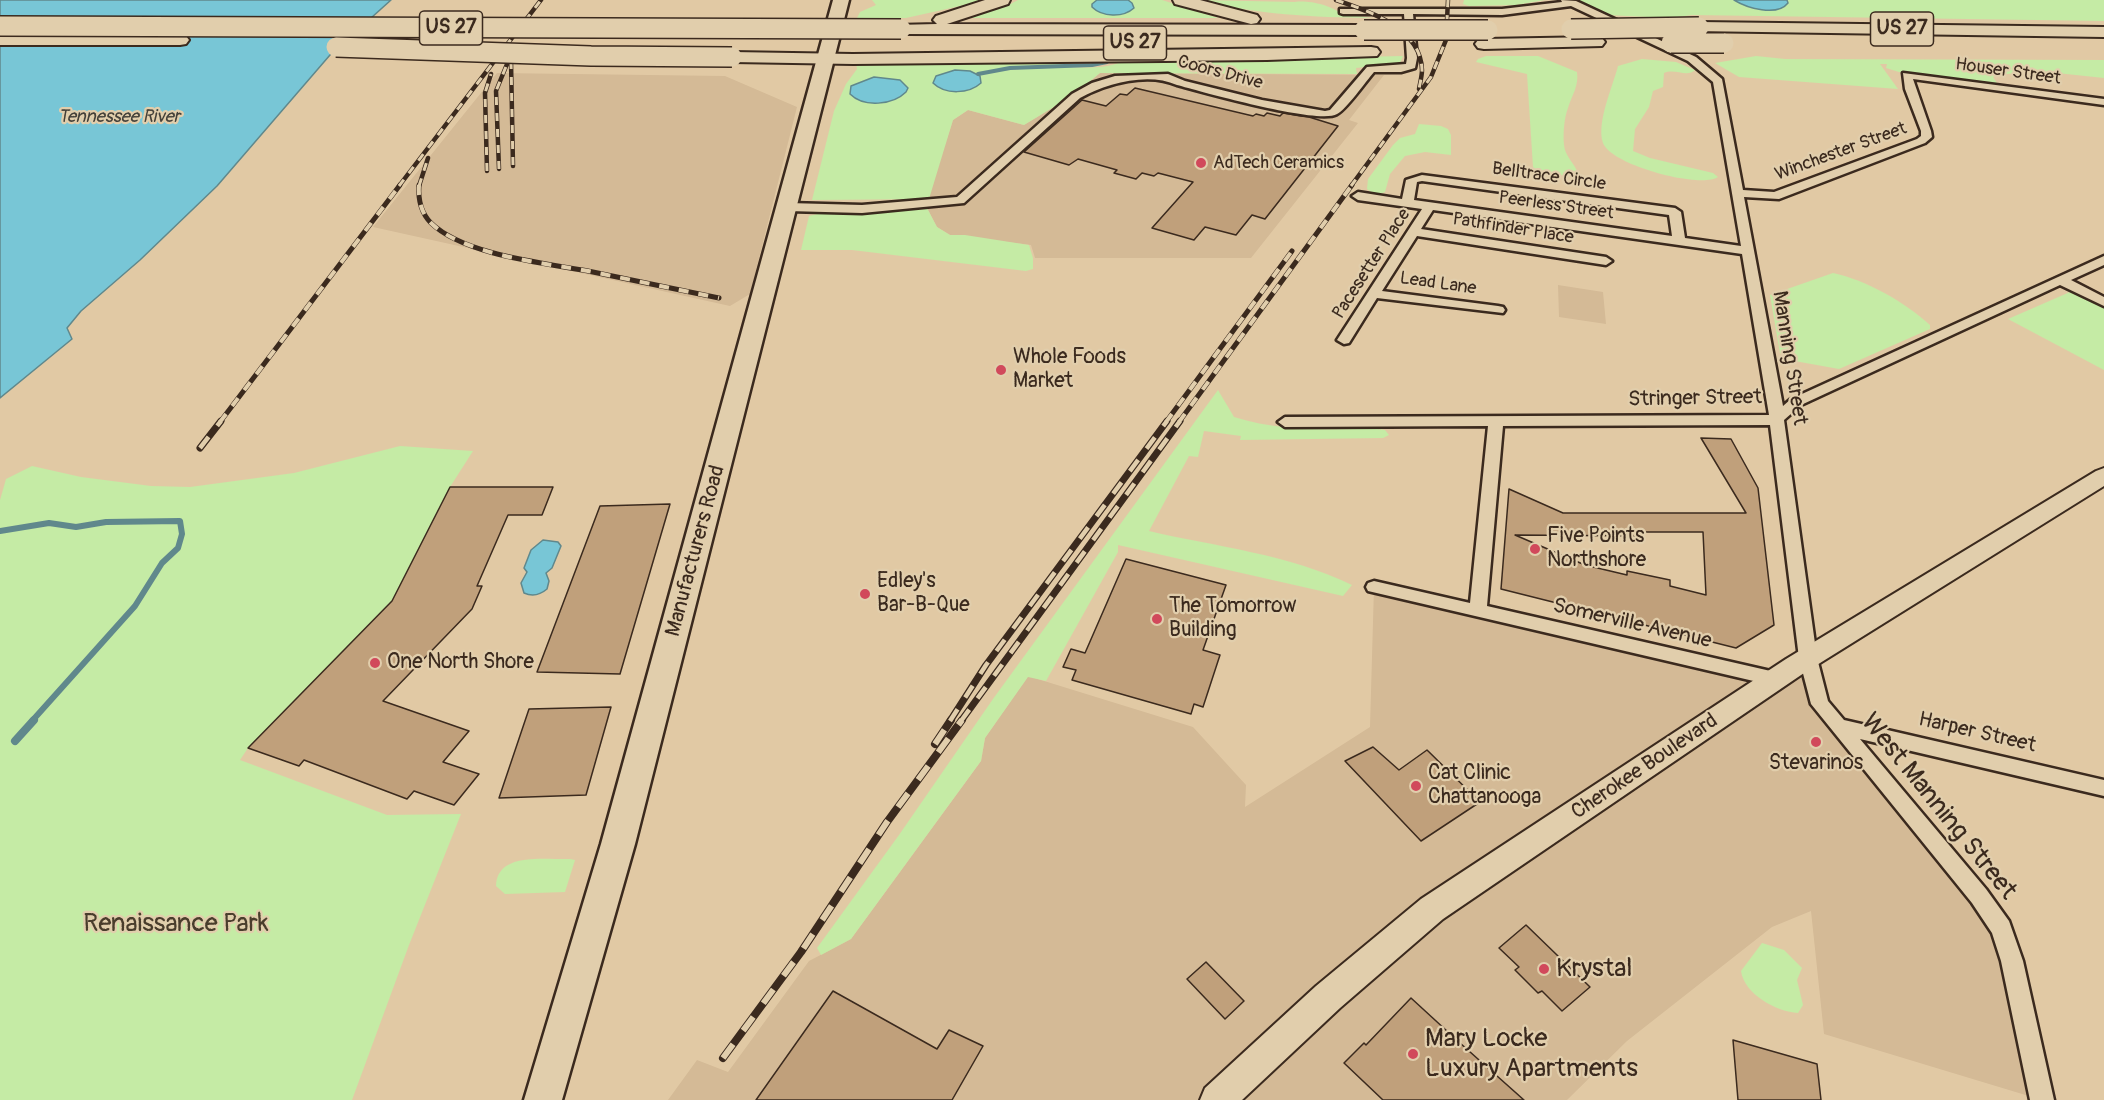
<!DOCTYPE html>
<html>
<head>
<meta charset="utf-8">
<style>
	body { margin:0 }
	canvas { display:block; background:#e1c9a4 }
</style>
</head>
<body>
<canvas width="2104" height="1100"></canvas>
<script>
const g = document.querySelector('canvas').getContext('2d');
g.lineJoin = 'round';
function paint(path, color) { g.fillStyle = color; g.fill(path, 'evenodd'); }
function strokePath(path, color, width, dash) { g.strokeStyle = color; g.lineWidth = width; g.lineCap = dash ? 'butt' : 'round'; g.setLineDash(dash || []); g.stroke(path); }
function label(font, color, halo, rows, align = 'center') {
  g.font = font + ' Pangolin,sans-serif'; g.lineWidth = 4.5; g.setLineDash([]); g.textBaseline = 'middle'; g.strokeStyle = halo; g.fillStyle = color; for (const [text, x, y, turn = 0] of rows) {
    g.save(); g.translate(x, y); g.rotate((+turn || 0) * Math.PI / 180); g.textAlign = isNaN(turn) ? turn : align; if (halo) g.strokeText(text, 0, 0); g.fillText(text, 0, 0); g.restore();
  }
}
paint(new Path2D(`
	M497,73l228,3 72,31 -47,187 -20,12 -357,-79z
	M1100,73l284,2 -35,45 9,3 -107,135h-216l-4,-13 -81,-10 -13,-8 -10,-19 5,-23 21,-65 15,-10 56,15 48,-29z
	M1558,285l45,7 3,32 -47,-7z
	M1374,587l401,92 33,-21 12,46 181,224 41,172 -218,-66 -13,-123 -39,16 -145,114 -60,59h-899l29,-40 31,12 81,-111 42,-22 130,-178 4,-23 43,-62 165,51 53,58 -1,22 125,-80z`), '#d4ba96');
paint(new Path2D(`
	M872,0h115l-81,18h-49l3,-6 16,-7z
	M1018,0h144l56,18h-249l36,-11z
	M1200,0l95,2c12,-2 37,3 46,12l31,4c-59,-1 -115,-3 -172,-18z
	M1464,0h81l-29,5 -47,1 -6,-2z
	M1574,0h530v21l-412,-6 -22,3 -63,-3z
	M1403,56l-3,7 -44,5 1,6 -257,-1 -28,23 -48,29 -56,-15 -15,10 -24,79 -117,1 22,-89 12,-27 11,-15 -1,-6 233,1 -79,3 -33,6 2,2c27,-6 53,-7 80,-8 20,0 44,3 62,-5z
	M1486,56h52l39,16c2,14 -5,23 -9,36 -4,10 -5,26 -4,37 1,12 11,18 14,29l-4,3 -35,-5 -6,-5 -6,-93 -51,-12 2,-3z
	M1756,56l29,3 319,1v18l-66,-7 -41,4 -4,2 4,6 -98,-11 -13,-4 1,-4h-7l18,25 -159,-12 -24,-14z
	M1642,59l34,3 19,8c-8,8 -20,-2 -31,3l-1,14 -10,4 -4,16 -14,22 -2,22 17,7 63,15 5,4c-18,12 -107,-12 -115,-34 -7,-20 10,-57 15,-77z
	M1419,124l22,2 7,3 3,6v20l-26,-3 -20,4 -15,18 -5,18c-7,3 -12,2 -18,-3l1,-10 25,-34 7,-7 15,-4z
	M927,208l10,19 13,8h15l64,10 4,13v11l-7,2 -174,-21h-51l8,-34 13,-3z
	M1833,273c33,7 72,29 97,52v4l-91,40 -50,-9 -9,-7 -10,-58z
	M2070,292l34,15v63l-96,-51z
	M1218,390l16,27c47,15 94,12 143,12l8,1 4,5 -6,3 -143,2 1,-4 -37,-5 -6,26 -9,-1 -40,75c68,16 140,23 203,54l-9,11 -225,-51v7l-72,129 -18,-4 -43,61 -4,23 -130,178 -30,16 -4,-7 82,-113 94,-136z
	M400,446l73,5 -23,36 -58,114 -144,147 -8,12 147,55 74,-1 -52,131 -57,155h-352v-600l6,-21 26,-13 49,11 70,9 39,1 104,-14z
	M570,859l5,1 -10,32 -60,2 -9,-8c1,-35 50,-26 74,-27z
	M1762,943l22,7 18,18 -5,12 6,25 -5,8c-21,-1 -54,-19 -57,-42z`), '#c5eba5');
const water = new Path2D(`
	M0,0h391l-61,55 -113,131 -77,74 -59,51 -14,17 5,11 -72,59z
	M1097,0h31l4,3 2,5c-11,10 -32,9 -42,-1v-3z
	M1734,0h53l1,3c-11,14 -41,5 -54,-3z
	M955,70l15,1 10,5 1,7c-12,11 -36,12 -48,0l3,-7z
	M874,77l26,3 8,8 -2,4c-13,13 -42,16 -56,2l1,-8z
	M543,540l15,2 3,4 -9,22 -6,5 3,8 -2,8c-7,6 -14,8 -23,4l-3,-10 6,-11 -3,-4 7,-18z`);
paint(water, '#78c6d6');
strokePath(water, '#60888c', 1.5);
strokePath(new Path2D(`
	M978,74l32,-6 82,-3 15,-3`), '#60888c', 4);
strokePath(new Path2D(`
	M0,531l49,-8 27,4 30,-5 74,-1 2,13 -4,14 -16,15 -27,43 -103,115`), '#60888c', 6);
strokePath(new Path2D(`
	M15,741l19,-21`), '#60888c', 8);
const building = new Path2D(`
	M1135,88l118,28 3,-2 8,2 3,-3 13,3 3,-3 26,4 29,9 -73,93 -13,-4 -16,20 -31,-8 -11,13 -42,-12 41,-46 -35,-9 -4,3 -12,-3 -6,6 -22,-6 3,-3 -39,-11 -9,6 -45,-13 58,-52 24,6 14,-12 7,1z
	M1701,438l30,1 27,49 16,137 -38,23 -235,-59 8,-100 54,24h183zM1642,532h61l3,63 -36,-9v-6l-43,-9v4l-42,-10 -70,-30 128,1z
	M450,487h103l-11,28h-34l-31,71h5l-10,23 -89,92 86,30 -26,31 36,12 -25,31 -40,-14 -7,8 -103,-39 -5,6 -51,-18 144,-147z
	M670,504l-50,170 -83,-2 63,-166z
	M1126,559l100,26 -23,65 17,5 -17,52 -9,-3 -3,10 -119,-34 4,-10 -13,-3 8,-18 14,4z
	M611,707l-25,88 -87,3 30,-89z
	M1373,747l26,23 28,-20 53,52 -59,39 -76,-80z
	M1526,925l64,62 -28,24 -20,-20 -4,2 -23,-23 4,-3 -20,-19z
	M1206,962l38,39 -19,18 -38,-40z
	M833,991l104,58 12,-19 34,16 -31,54h-196z
	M1411,998l49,45 64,57h-141l-39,-37 20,-20 2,2z
	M1733,1040l84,24 4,36h-83z`);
paint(building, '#c0a07b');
strokePath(building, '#3b2a1e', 1.5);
const street = new Path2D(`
	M1561,0l15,1 120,56 26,22 21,111 31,2 143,-53 4,-3v-5l-16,-42 -2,-16 201,26v6l-191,-26 18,52 1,6 -7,6 -146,56 -35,-2 39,209 8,-7 313,-143v9l-33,15 33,17v9l-44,-21 -259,120 -17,15 33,238 11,43 16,19 260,60v16l-244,-57 126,150 23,32 14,40 31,139h-24l-29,-139 -9,-28 -20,-30 -161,-199 -12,-46 -29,-233 -267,1 -16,180 288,66 6,2 3,5 -3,5 -6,2 -407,-95 -2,-4 2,-4 6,-2 96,22 18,-177 -203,1 -7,-5 7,-5 484,-2 -27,-161 -309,-44 -12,19 185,28 6,4 -6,4 -189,-29 -35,55 116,15 5,1 2,3 -2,3 -126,-15 -28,45 -5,1 -7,-4 85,-131 -64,-9 -6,-4 6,-4 44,7 4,-19 16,-5 253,33 6,4 4,26 56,8 -28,-164 -25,-21 -117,-55 -69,9 -89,-1 4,44 -2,10 -14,4h-27c-8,9 -28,38 -37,42 -18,11 -134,-22 -160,-29 -29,-13 -70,-2 -97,13l-116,105 -102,10 -74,-2 -6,-4 6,-4 74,2 95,-8 115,-103 20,-11 23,-7 53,-2 17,7 77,19 63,11 5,-1 37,-43 39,-3 1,-6 -3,-44h-61l-3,-1v-4h162l60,-7zM1422,181l247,34 3,21 -258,-36 3,-18z`);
const secondary = new Path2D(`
	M2104,468v18l-300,187 -361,246 -103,89 -98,92h-42l5,-12 111,-102 105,-87 365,-240 310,-188z`);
const primary = new Path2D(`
	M833,0h16l-214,844 -73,256h-38l77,-256z`);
const highway = new Path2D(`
	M985,0h25l-2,4 -61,20 417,1 6,1 3,4 -3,4 -6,1 -463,-1 -6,-1 -3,-4 3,-4 42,-1 -4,-4 3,-4z
	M1173,0h27l57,15 3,4 -3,4 -6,1 -76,-20z
	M1699,22l405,5v10l-411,-6 -3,-4 3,-4z
	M0,35h180l6,1 3,4 -3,4 -6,1h-180z
	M1596,37l6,1 3,4 -3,4 -118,3 -6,-1 -3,-4 3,-4 6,-1z
	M1371,47l6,1 3,4 -3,4 -110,4 -414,4 -121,-2 -6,-1 -3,-4 3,-4 6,-1 121,2z`);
strokePath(street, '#3b2a1e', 5);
strokePath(secondary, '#3b2a1e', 4);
strokePath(primary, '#3b2a1e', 5);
strokePath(highway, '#3b2a1e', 4);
paint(street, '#e1ceac');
paint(secondary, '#e1ceac');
paint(primary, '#e1ceac');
paint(highway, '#e1ceac');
const railFar3 = new Path2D(`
	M1336,0c33,11 85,28 86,70 0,6 -2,13 -3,19
	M511,61l2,105
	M499,169l-3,-78 18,-44
	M487,171l-2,-78 6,-19
	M399,186l142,-186
	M419,186l9,-28
	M1351,186l80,-109 15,-37 2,-40`);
const railFar2 = new Path2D(`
	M419,185c-1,14 2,28 12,38 33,32 113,40 157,48 44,9 87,18 131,27
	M220,422l180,-237
	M1166,422l126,-171
	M1179,422l173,-237`);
const railFar1 = new Path2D(`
	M200,448l21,-27
	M950,721l36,-56 181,-244
	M961,721l219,-300`);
const rail = new Path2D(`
	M935,744l16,-24
	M723,1058l78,-106 86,-130 75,-102`);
strokePath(railFar3, '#3b2a1e', 4.5);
strokePath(railFar2, '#3b2a1e', 5);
strokePath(railFar1, '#3b2a1e', 7);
strokePath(rail, '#3b2a1e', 8);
strokePath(railFar3, '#e1ceac', 3, [8]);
strokePath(railFar2, '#e1ceac', 4, [10]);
strokePath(railFar1, '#e1ceac', 4.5, [14]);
strokePath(rail, '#e1ceac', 6, [17]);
const highwayBridge = new Path2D(`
	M0,26l901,3
	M1571,29l128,-2
	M1364,30h124
	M1671,43h53
	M336,47l255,9 141,1`);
strokePath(highwayBridge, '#3b2a1e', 22, []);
strokePath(highwayBridge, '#e1ceac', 19);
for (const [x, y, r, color] of [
	[1201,163,6,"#d1495b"],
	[1001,370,6,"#d1495b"],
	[1535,549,6,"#d1495b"],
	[865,594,6,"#d1495b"],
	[1157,619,6,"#d1495b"],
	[375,663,6,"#d1495b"],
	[1816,742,6,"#d1495b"],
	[1416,786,6,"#d1495b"],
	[1544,969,6,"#d1495b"],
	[1413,1054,6,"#d1495b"]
]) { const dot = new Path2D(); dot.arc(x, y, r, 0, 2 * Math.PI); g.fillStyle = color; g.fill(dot); strokePath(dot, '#e1ceac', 2); }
label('18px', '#3b2a1e', '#e1ceac', [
	["Houser Street",2008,72,8],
	["Coors Drive",1220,73,15],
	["Winchester Street",1841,152,-20],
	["Belltrace Circle",1549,177,8],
	["Peerless Street",1556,206,8],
	["Pathfinder Place",1513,229,9],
	["Pacesetter Place",1372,264,-57],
	["Lead Lane",1438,284,8]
]);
label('italic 18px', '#44413a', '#e1ceac', [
	["Tennessee River",119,117]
]);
label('18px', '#3b2a1e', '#e1ceac', [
	["AdTech Ceramics",1213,163]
], 'left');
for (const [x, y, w] of [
	[451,28,63],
	[1902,29,63],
	[1135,43,63]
]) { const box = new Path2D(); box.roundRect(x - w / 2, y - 17, w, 34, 4.5); g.fillStyle = '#e1ceac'; g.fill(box); strokePath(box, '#3b2a1e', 1.5); }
label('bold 20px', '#3b2a1e', null, [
	["US 27",451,28],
	["US 27",1902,29],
	["US 27",1135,43]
]);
label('21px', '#3b2a1e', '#e1ceac', [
	["Whole Foods",1013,358],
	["Market",1013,382],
	["Five Points",1547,537],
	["Northshore",1547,561],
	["Edley's",877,582],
	["Bar-B-Que",877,606],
	["The Tomorrow",1169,607],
	["Building",1169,631],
	["One North Shore",387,663],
	["Stevarinos",1816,764,"center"],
	["Cat Clinic",1428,774],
	["Chattanooga",1428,798]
], 'left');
label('21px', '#3b2a1e', '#e1ceac', [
	["Manning Street",1789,358,81],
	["Stringer Street",1695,399,-1],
	["Manufacturers Road",696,551,-75],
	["Somerville Avenue",1632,624,13],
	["Harper Street",1977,733,13],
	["Cherokee Boulevard",1645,767,-34]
]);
label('26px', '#3b2a1e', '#e1ceac', [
	["West Manning Street",1938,807,51]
]);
label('26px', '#493d2c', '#e1ceac', [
	["Renaissance Park",176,924]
]);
label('26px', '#3b2a1e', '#e1ceac', [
	["Krystal",1556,969],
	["Mary Locke",1425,1039],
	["Luxury Apartments",1425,1069]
], 'left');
</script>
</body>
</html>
